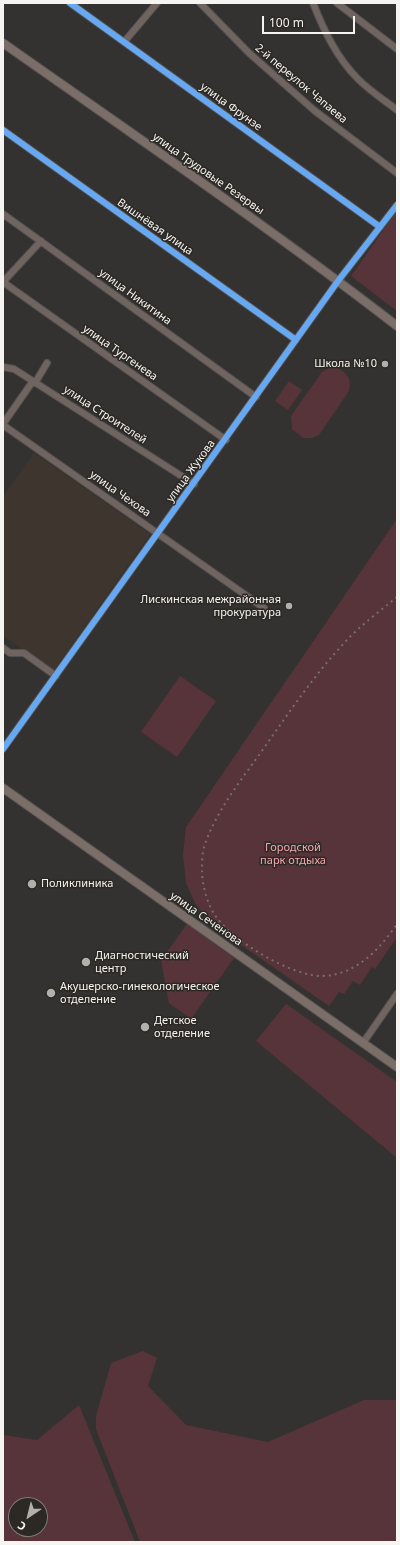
<!DOCTYPE html>
<html>
<head>
<meta charset="utf-8">
<style>
	body { margin:0 }
	#map { position:relative; width:400px; height:1545px; overflow:hidden; background:#343230; font-family:"Noto Sans",sans-serif }
	canvas { display:block }
	.frame { position:absolute; inset:0; border:4px solid #f6f4f1; pointer-events:none }
	.north { position:absolute; left:8px; top:1497px; width:40px; height:40px; box-sizing:border-box; background:#2c2824; border:1px solid #7d7a76; border-radius:50%; rotate:215deg; font-size:11px; font-weight:700; line-height:16px; text-align:center; color:#f6f4f1 }
	.north::after { content:''; display:block; margin:auto; width:14px; height:18px; background:#b2b0ad; clip-path:polygon(50% 0,100% 100%,50% 72%,0 100%) }
	.scale { position:absolute; left:262px; top:16px; width:93px; height:18px; box-sizing:border-box; border:2px solid #f6f4f1; border-top:0; padding-left:5px; font-size:12px; line-height:14px; white-space:nowrap; color:#f6f4f1; -webkit-text-stroke:3px #2c2824; paint-order:stroke }
</style>
</head>
<body>
<div id="map">
<canvas width="400" height="1545"></canvas>
<div class="frame"></div>
<div class="north">С</div>
<div class="scale">100 m</div>
</div>
<script>
const g = document.querySelector('canvas').getContext('2d');
g.lineJoin = 'round';
function paint(path, color) { g.fillStyle = color; g.fill(path, 'evenodd'); }
function strokePath(path, color, width, dash) { g.strokeStyle = color; g.lineWidth = width; g.lineCap = dash ? 'butt' : 'round'; g.setLineDash(dash || []); g.stroke(path); }
function label(font, color, halo, rows, align = 'center') {
  g.font = font + ' "Noto Sans",sans-serif'; g.lineWidth = 3; g.setLineDash([]); g.textBaseline = 'middle'; g.strokeStyle = halo; g.fillStyle = color; for (const [text, x, y, turn = 0] of rows) {
    g.save(); g.translate(x, y); g.rotate((+turn || 0) * Math.PI / 180); g.textAlign = isNaN(turn) ? turn : align; if (halo) g.strokeText(text, 0, 0); g.fillText(text, 0, 0); g.restore();
  }
}
paint(new Path2D(`
	M34,453l116,81 -97,137 -50,-36v-138z`), '#3e362e');
paint(new Path2D(`
	M397,211v100l-46,-35z
	M331,367c13,1 22,11 18,24l-30,44 -7,3h-9l-11,-9 -1,-13 31,-44z
	M289,381l13,9 -14,20 -13,-9z
	M397,519v418l-22,32 -3,-2 -12,18 -7,-4 -9,13 -5,-2 -10,14 -118,-82 -16,-21 -9,-20 -3,-29 3,-27z
	M180,676l36,25 -39,56 -36,-25z
	M187,924l47,34 -43,61 -22,-16 -8,-43z
	M286,1004l111,78v76l-141,-117z
	M143,1351l14,7 -9,28 38,39 82,17 96,-42h33v142h-257l-44,-113v-13l15,-53z
	M79,1405l56,137h-132v-107l34,5zM16,1505h24v24h-24z`), '#573439');
const minor = new Path2D(`
	M70,3l310,224
	M200,3l49,50 66,58 82,62
	M313,3c11,28 24,55 45,76 12,12 26,21 39,31
	M337,3l60,46
	M124,42l33,-39
	M3,130l293,210
	M3,214l253,183
	M3,282l223,158
	M3,282l38,-41
	M3,367l11,2 180,115
	M35,383l12,-20
	M3,424l30,-43
	M3,425l261,183
	M3,648l7,5h14l32,23
	M3,749l335,-468 59,-76
	M363,1043l34,-49`);
const major = new Path2D(`
	M3,43c132,93 266,184 394,283
	M3,788l394,279`);
strokePath(minor, '#525150', 8);
strokePath(major, '#525150', 10);
strokePath(minor, '#706460', 6);
strokePath(major, '#7b6d67', 8);
strokePath(new Path2D(`
	M397,597c-17,14 -36,28 -51,44 -31,33 -56,70 -82,107 -22,31 -46,60 -59,96 -3,8 -3,19 -3,27 0,14 6,36 15,47 18,24 74,58 105,58 34,-1 57,-26 75,-52`), '#756e6a', 2, [2, 4]);
strokePath(new Path2D(`
	M70,3l310,224
	M3,130l293,210
	M3,749l335,-468 59,-76`), '#66a8f1', 6);
for (const [x, y, r, color] of [
	[385,364,4,"#b2b0ad"],
	[289,606,4,"#b2b0ad"],
	[32,884,5,"#b2b0ad"],
	[86,962,5,"#b2b0ad"],
	[51,993,5,"#b2b0ad"],
	[145,1027,5,"#b2b0ad"]
]) { const dot = new Path2D(); dot.arc(x, y, r, 0, 2 * Math.PI); g.fillStyle = color; g.fill(dot); strokePath(dot, '#2c2824', 1.5); }
label('11px', '#f6f4f1', '#2c2824', [
	["2-й переулок Чапаева",301,84,40],
	["улица Фрунзе",231,107,36],
	["улица Трудовые Резервы",208,174,35],
	["Вишнёвая улица",155,227,35],
	["улица Никитина",135,297,36],
	["улица Тургенева",120,353,35],
	["улица Строителей",105,415,33],
	["улица Жукова",191,471,-54],
	["улица Чехова",120,494,35],
	["улица Сеченова",206,919,35]
]);
label('11px', '#f6f4f1', '#2c2824', [
	["Школа №10",377,364,"right"],
	["Лискинская межрайонная",281,600,"right"],
	["прокуратура",281,613,"right"],
	["Поликлиника",41,884],
	["Диагностический",95,956],
	["центр",95,969],
	["Акушерско-гинекологическое",60,987],
	["отделение",60,1000],
	["Детское",154,1021],
	["отделение",154,1034]
], 'left');
label('11px', '#f7a8b2', '#2c2824', [
	["Городской",293,848],
	["парк отдыха",293,861]
]);
</script>
</body>
</html>
